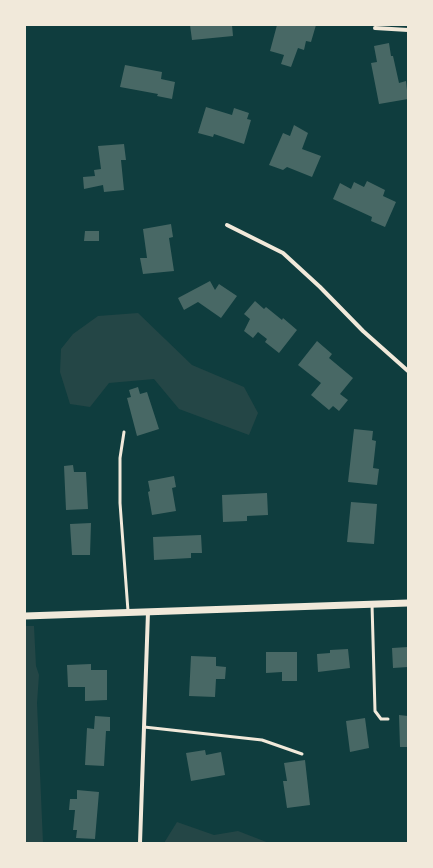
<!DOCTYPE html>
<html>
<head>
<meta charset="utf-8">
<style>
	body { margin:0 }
	#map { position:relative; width:433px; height:868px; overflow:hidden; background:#0f3d3e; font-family:Helvetica,sans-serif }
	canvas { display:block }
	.frame { position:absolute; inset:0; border:26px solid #f1e9da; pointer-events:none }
</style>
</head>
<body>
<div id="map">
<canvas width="433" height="868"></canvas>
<div class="frame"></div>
</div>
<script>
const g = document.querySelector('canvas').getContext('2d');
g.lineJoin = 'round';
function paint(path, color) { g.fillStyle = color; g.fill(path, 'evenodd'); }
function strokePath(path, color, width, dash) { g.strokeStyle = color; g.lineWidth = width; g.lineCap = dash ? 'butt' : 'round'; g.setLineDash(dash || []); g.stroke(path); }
paint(new Path2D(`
	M138,313l54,52 52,22 14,26 -9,22 -70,-26 -25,-30 -45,4 -19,24 -20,-3 -10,-32 1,-23 12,-15 25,-18z
	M25,626h9l2,40 3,9 -2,28 6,140h-18z
	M177,822l37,13 24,-4 31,12h-105z`), '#244646');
paint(new Path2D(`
	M190,25h42l1,11 -41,4z
	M277,25h39l-5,17 -5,-1 -2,9 -6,-2 -7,19 -10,-3 3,-9 -14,-4z
	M389,43l2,13h2l6,27 7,-2 2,18 -29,5 -8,-41 6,-1 -3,-16z
	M125,65l37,7 -1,7 14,3 -3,17 -15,-3 1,-2 -38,-7z
	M206,107l26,8 2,-7 15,5 -2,6 4,1 -7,24 -30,-10 -1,3 -15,-4z
	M294,125l14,8 -6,16 19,7 -9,21 -25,-10 -4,3 -14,-5 14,-32 7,3z
	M124,144l2,16h-5l3,30 -20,2 -1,-7 -19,4 -1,-12 12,-1 -1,-6 7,-1 -3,-23z
	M367,181l18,9 -2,6 13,6 -11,25 -14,-6 1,-4 -39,-18 7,-16 11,6 3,-7 10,5z
	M171,224l2,13 -4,1 5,33 -31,3 -3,-16h7l-4,-29z
	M85,231h14v10h-15z
	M210,281l5,9 4,-6 18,12 -16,22 -23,-16 -14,8 -6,-12z
	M255,301l9,8 2,-2 16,13 1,-2 14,12 -18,23 -14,-11 2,-3 -9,-7 -5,6 -9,-7 6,-12 -6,-5z
	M317,341l15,13 -3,4 24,20 -13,16 8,6 -9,11 -6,-5 -4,4 -18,-15 10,-12 -23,-18z
	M138,387l2,7 7,-2 12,37 -22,7 -10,-38 4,-1 -2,-7z
	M354,429l19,2 -1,9 4,1 -3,27 6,1 -2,16 -29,-3z
	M73,465l1,7h12l2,37 -22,1 -2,-44z
	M174,476l2,11 -4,1 4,23 -24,4 -4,-23 2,-1 -2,-10z
	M267,493l1,22 -21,1v5l-24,1 -1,-27z
	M351,502l26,2 -3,40 -27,-2z
	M91,523l-1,32h-18l-2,-31z
	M201,535l1,18h-11v5l-37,2 -1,-23z
	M408,647v20l-15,1 -1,-20z
	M348,649l2,19 -32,4 -1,-18 13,-1v-3z
	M266,652h31v29h-15v-9l-16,1z
	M191,656l25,1v9l10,1 -1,12h-9l-1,18 -26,-1z
	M91,664v6h16v30l-22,1v-14h-17l-1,-22z
	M399,715l9,1v31h-8z
	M95,716l15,1v14h-4l-2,35 -19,-1 2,-37 7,1z
	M365,718l4,30 -19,4 -4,-31z
	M205,750l1,5 15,-3 4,23 -34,6 -5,-28z
	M305,760l5,45 -23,3 -4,-27h4l-3,-18z
	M77,790l22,2 -4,47 -19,-1 1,-8h-4l2,-20h-6l1,-11h7z`), '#486865');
strokePath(new Path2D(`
	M124,432l-4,26v45l8,108
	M372,604l3,107 6,8h7
	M144,727l118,13 40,14`), '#f1e9da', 3);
strokePath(new Path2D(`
	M375,28l33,2
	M227,225l56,28 37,34 43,44 45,40
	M140,843l8,-231`), '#f1e9da', 4);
strokePath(new Path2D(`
	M25,616l383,-13`), '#f1e9da', 7);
</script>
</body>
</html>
